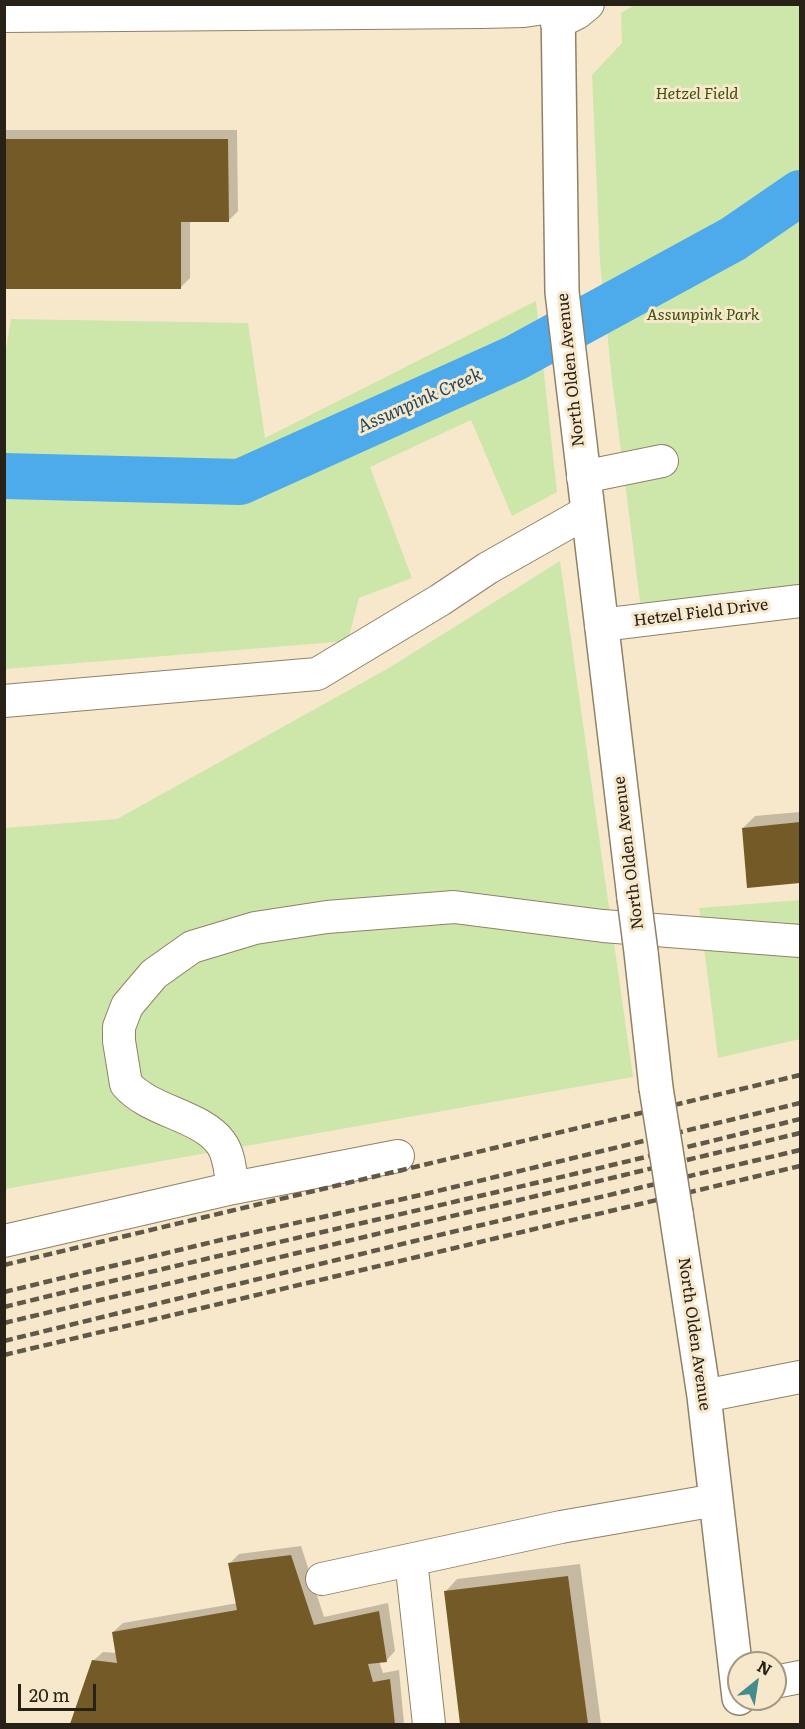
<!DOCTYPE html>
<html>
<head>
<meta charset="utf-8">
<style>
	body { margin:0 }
	#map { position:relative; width:805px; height:1729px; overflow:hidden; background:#f7e8cb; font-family:Literata,serif }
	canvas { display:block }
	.frame { position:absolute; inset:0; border:6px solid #272117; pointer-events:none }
	.north { position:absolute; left:727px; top:1651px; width:60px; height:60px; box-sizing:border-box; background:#f7e8cb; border:2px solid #a49883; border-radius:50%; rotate:30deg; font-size:16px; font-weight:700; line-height:24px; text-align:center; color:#272117 }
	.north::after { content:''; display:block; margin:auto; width:21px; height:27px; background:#458d8c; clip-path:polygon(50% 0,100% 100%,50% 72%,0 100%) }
	.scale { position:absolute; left:18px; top:1684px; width:78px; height:27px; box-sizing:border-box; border:3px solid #272117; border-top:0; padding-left:8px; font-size:18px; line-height:21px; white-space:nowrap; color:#272117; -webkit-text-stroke:4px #f7e8cb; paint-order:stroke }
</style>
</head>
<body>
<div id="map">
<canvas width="805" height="1729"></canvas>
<div class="frame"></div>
<div class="north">N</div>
<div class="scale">20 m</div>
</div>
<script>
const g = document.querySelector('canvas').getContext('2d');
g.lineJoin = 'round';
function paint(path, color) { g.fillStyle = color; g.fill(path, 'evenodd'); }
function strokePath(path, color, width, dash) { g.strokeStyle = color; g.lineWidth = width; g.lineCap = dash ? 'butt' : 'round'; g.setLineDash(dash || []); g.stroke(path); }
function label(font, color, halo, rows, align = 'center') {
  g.font = font + ' Literata,serif'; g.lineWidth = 6; g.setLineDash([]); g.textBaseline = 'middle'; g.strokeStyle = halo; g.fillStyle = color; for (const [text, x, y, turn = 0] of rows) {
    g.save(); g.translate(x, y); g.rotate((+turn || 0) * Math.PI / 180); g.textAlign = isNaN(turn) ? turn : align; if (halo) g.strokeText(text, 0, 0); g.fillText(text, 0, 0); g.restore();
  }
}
paint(new Path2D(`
	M635,5h165v608l-158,20 -2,-32 -28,-221 -12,-118 -8,-187 30,-32 -1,-30z
	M536,301l21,191 -45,24 -41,-96 -101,47 42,111 -53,20 -11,43 -343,28 -1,-308 7,-42 237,4 17,115z
	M560,561l73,516 -628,112v-361l112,-9 270,-150z
	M800,900v139l-82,19 -19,-150z`), '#cde7aa');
paint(new Path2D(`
	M4,130h233l1,81 -10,10h-38v57l-10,10h-176z
	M800,812v69l-51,5 -6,-58 12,-12z
	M301,1546l23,71 64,-14 7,48 -9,10h-7l4,12 16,-3 5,54h-332l21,-63 10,-9 14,1 -4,-21 10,-9 115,-20 -9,-39 10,-10z
	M580,1564l21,160h-139l-17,-132 12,-13z`), '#0003');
strokePath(new Path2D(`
	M4,476l236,6 275,-124 218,-119 67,-46`), '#4dabeb', 46);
paint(new Path2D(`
	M4,139h224l1,83h-48v67h-177z
	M800,822v61l-53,5 -5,-60z
	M291,1555l23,70 65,-14 8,51 -19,2 5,18 17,-3 5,45h-325l22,-64 25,3 -5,-31 125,-22 -9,-47z
	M568,1576l20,148h-128l-16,-133z`), '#745a26');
const minor = new Path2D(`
	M4,16l477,-4 43,-1 34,-5
	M557,23l20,-10 11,-9
	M583,477l79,-16
	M601,625l199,-24
	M4,701l313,-27 123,-74 48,-32 99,-56
	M233,1188c-3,-15 -3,-33 -12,-45 -20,-28 -71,-31 -95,-59l-7,-43v-14l8,-21 10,-12 17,-20 38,-27 63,-19 72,-11 127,-10 149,19 197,15
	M4,1241l229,-53 165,-32
	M704,1396l96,-19
	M411,1560l18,164
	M322,1579l239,-52 155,-27
	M775,1682l25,-5`);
const major = new Path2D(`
	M558,4l4,288 72,606
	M641,952l15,136
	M676,1213l28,183 35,302`);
strokePath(minor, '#8f8167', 34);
strokePath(major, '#8f8167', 36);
strokePath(minor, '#fff', 32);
strokePath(major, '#fff', 33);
strokePath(new Path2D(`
	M4,1265l796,-190
	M4,1292l225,-54 196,-44 375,-91
	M4,1307c265,-65 532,-121 796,-188
	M4,1323l796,-190
	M4,1341l431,-105 365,-86
	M4,1355l796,-189`), '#605849', 4.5, [9, 4.5]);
const majorBridge = new Path2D(`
	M634,898l7,54
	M656,1088l20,125`);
strokePath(majorBridge, '#8f8167', 36, []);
strokePath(majorBridge, '#fff', 33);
label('italic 16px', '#3b510c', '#f7e8cb', [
	["Hetzel Field",697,94],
	["Assunpink Park",703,315]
]);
label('16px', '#272117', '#f7e8cb', [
	["North Olden Avenue",571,370,-96],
	["Hetzel Field Drive",701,613,-7],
	["North Olden Avenue",629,853,-97],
	["North Olden Avenue",694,1334,82]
]);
label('italic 18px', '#234964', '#f7e8cb', [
	["Assunpink Creek",420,401,-24]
]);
</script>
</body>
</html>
